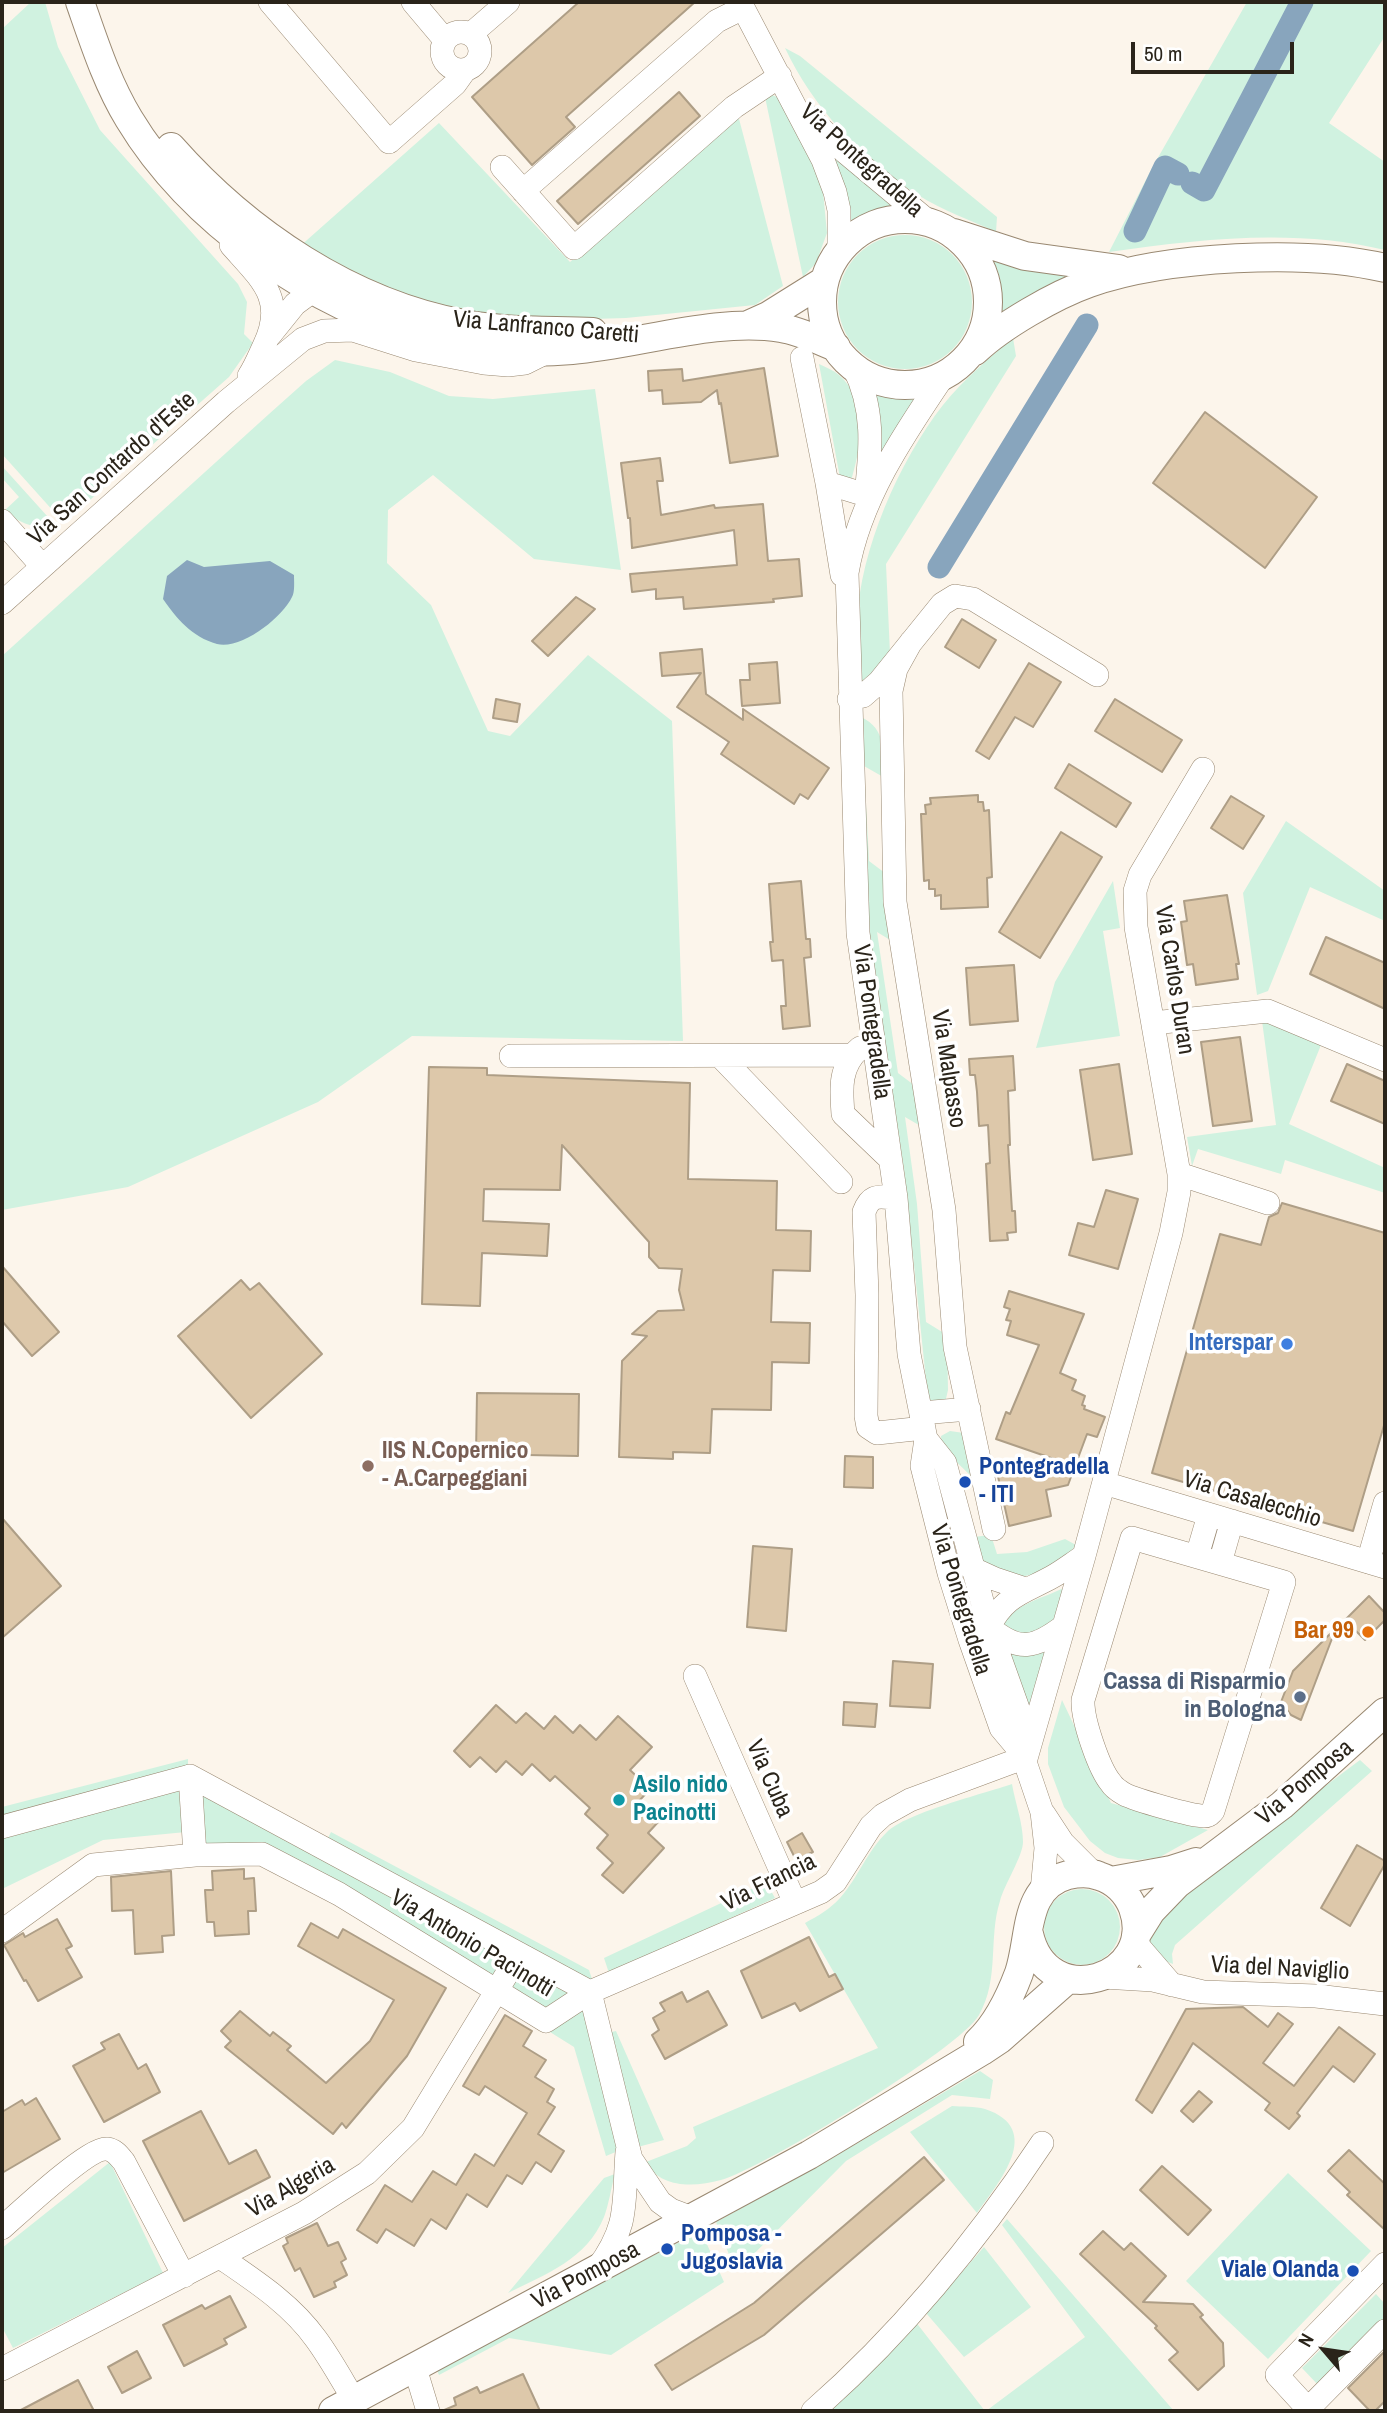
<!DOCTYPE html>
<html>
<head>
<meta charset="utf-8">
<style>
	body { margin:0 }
	#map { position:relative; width:1387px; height:2413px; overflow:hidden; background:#fcf5eb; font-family:"Archivo Narrow",sans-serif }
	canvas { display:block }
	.frame { position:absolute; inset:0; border:4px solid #2a241a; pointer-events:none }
	.north { position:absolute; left:1289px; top:2315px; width:70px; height:70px; -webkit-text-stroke:5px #fff; paint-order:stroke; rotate:299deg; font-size:19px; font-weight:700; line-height:28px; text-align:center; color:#2a241a }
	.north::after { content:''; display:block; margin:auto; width:24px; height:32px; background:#2a241a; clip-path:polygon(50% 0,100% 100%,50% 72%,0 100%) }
	.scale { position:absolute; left:1131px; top:42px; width:163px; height:32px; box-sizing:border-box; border:4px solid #2a241a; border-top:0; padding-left:9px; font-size:21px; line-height:24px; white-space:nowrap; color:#2a241a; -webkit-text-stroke:5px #fff; paint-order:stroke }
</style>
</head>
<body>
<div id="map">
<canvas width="1387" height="2413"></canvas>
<div class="frame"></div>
<div class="north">N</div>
<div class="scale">50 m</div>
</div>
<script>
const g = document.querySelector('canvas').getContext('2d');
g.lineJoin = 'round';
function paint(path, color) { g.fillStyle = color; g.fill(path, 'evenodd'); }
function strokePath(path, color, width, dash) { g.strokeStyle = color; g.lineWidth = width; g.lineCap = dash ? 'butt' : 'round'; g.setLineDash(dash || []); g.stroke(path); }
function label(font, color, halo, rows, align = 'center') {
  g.font = font + ' "Archivo Narrow",sans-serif'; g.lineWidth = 7; g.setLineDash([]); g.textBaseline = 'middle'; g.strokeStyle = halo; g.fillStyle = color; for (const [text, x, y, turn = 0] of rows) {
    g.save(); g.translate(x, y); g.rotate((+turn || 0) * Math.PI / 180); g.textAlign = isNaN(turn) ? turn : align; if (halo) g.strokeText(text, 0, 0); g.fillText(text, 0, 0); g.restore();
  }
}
paint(new Path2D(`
	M31,2h14l13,45 42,83 138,154 9,18 -3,32 9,9 -24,34 -165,146 -62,-69v-425z
	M1247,2h138v34l-56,87 56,39v88c-90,-22 -185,-11 -276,2l43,-84z
	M785,48l15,8 197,161 -1,15c-26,-12 -54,-22 -78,-37 -55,-34 -106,-89 -133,-147z
	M772,95l8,3 42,83 5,52 -11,30 -13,14 -38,-180z
	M738,115l45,171 -28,19 -129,13 -100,3 -76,-10 -68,-21 -84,-42 141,-125 131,139z
	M823,143l26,27 47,38 -28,5 -21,14z
	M838 302a67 67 0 1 1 134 0a67 67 0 1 1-134 0Z
	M988,253l105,21 -96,50c5,-26 8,-49 -9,-71z
	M1013,338l3,18 -130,208 4,90 -24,32 -5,-5c-1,-19 -5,-39 -4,-59 3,-72 42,-161 86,-217 21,-26 45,-46 70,-67z
	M335,360l55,12 59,24 44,3 102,-10 26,181 -87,-11 -101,-84 -45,35 -1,53 44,42 57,126 22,5 78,-81 84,66 11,320 -271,-5 -94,66 -190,85 -126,23v-554l267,-242 37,-33z
	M819,364c6,3 14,6 20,11 31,27 22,72 12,106l-11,-3z
	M871,390l35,7 17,-2 -47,78z
	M2,466l55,61c-22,2 -36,-3 -53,-16l15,-14 -17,-19z
	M861,717c26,12 22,36 24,61l-21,-12 5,95 20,15 6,67 -18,-11 21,141 20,15 6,40 -19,-11 12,87 9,118 21,13 1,55 -3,13 -10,3 -7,-7 -24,-230 -37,-239z
	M1286,821l99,70v30l-75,-34 -42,104 -11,4 -14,-102z
	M1113,881l7,47 -17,3 17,105 -84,12 19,-66z
	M1262,1021l59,24 -32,79 96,44v25l-100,-33 -4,14 -83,-25 -6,17 -5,-29 89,-12z
	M950,1431l14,2 8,44 -30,-29 -1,-12z
	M991,1535l6,19 30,-2 38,-13 11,6 -14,17 -24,12 -21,3 -38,-16 -6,-24z
	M1069,1585l-11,34 -23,19 -35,-5c9,-31 44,-33 69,-48z
	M1053,1645l-26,72 -21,-66c17,8 32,5 47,-6z
	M1062,1700l49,103 97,27 -48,27 -22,3 -20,-2 -13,-5 -15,-12 -26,-34 -16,-43v-16z
	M188,1759v13l-186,49v-14z
	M1360,1760l12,11 -197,174 -3,9 1,10 -10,-4 -14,-19 1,-7 27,-37z
	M1012,1784c3,18 11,39 11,58 0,14 -19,43 -23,59 -12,37 0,77 -21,114 -18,33 -217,154 -258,165 -26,7 -61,9 -75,-18l41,-16 9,-8 -3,-11 185,-79 -73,-125c13,-7 25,-14 35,-25 18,-20 27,-47 47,-66 19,-19 96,-38 125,-48z
	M197,1785l313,170 -16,24 -158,-95 -133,-37z
	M181,1790l5,42 -83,8 -101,49v-52z
	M331,1832l258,138 3,9 -10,5 -257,-140z
	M766,1882l9,16 -166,75 -5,-15z
	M1044 1927a38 38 0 1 1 76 0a38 38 0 1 1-76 0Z
	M523,1964l51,28 -27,19 -39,-24z
	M586,2007l32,144 -12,5 -32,-109 -24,-15z
	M616,2031l48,109 -30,8 -27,-115z
	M980,2071l13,9 -3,19 -38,-4 -106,66 -110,111 -20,-50 118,-65z
	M952,2106c10,1 23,0 33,3 60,20 14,73 -8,104l-67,-81z
	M110,2162l53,111 -150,75 -11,-21v-79z
	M1288,2173l83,78 -103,108 -82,-78z
	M615,2174c-4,14 -6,30 -11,43 -17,42 -58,57 -96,76l96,-115z
	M1007,2219l167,192h-188l99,-74 -83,-112z
	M701,2231l23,51 -113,73 -102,-17 -70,37 -3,-7z
	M984,2247l47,60 -67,50 -38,-44z
	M1376,2294l9,10v14l-67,67 -16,-17z
	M915,2321l70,90h-158z`), '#d0f2e0');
paint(new Path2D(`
	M187,560l17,7 66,-6 24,14c0,7 1,17 -2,22 -10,21 -51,53 -75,47 -25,-7 -41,-26 -54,-45l4,-23z`), '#88a5bd');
strokePath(new Path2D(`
	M1192,183l12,7 98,-188
	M1135,231l30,-64 13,7
	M939,567l148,-242`), '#88a5bd', 23);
const building = new Path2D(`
	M579,2h116l-129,115 9,10 -43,38 -60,-68z
	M679,92l21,24 -122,108 -21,-23z
	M764,368l14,88 -48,7 -9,-60 -2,1 -2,-14 -16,12 -38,2 -1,-14 -13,1 -1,-20 34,-2 1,12z
	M1205,412l112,85 -52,71 -112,-85z
	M660,458l3,23h-6l4,34 53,-10 1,3 48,-4 5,57 31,-2 3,37 -29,3 1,3 -90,7 -1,-12 -27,2v-10l-24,3 -2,-18 107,-9 -3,-35 -102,18 -2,-30h-2l-7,-55z
	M576,597l19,12 -47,47 -16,-15z
	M962,619l34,21 -17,28 -34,-21z
	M702,649l4,45 37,26v-11l86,59 -21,31 -8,-5 -6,10 -73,-50 8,-12 -52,-35 24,-34 -39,3 -2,-23z
	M777,662l3,41 -38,3 -2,-26h10l-1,-16z
	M1029,663l32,19 -28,45 -18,-10 -26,42 -13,-8z
	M496,699l24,5 -3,18 -24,-4z
	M1115,699l67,41 -20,32 -67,-41z
	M1069,764l62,39 -15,24 -61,-39z
	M978,795v7h5l1,9 5,-1 3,67 -5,1 1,29 -47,2v-14l-6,1v-7h-6v-9l-5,1 -3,-67h5l-1,-9 6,-1 -1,-6z
	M1231,796l33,20 -21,33 -32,-21z
	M1061,832l41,25 -62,101 -41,-26z
	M801,881l5,58h4l1,18 -7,1 6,68 -27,3 -2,-23h5l-3,-46 -11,1 -2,-19h3l-4,-58z
	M1227,895l12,69h-3l2,15 -42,6 -3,-21 -6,1 -6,-43 6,-1 -3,-20z
	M1326,937l59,26v46l-75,-35z
	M1014,965l4,56 -48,4 -4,-57z
	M1240,1037l12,84 -39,5 -12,-84z
	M1013,1056l2,34 -7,1 2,54h-2l4,66h3l1,21 -9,1 1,7 -18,1 -4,-77 4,-1 -2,-38 -9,1 -2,-34 -2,-17h-5l-1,-16z
	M1119,1064l13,90 -39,6 -13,-90z
	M1347,1064l38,17v43l-54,-23z
	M429,1067l58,1v7l203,8 -2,96 89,2 -1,49 35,1 -1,40 -37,-1 -2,52 39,1 -1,40 -37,-1 -1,48 -59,-1 -2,44 -37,-1v7l-54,-2 3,-96 25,-25 -15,-2 26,-23 26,-1 -5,-20 3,-21 -23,-1 -10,-11v-15l-87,-97 -2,45 -76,-1 -1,32 66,3 -2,32 -65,-3 -2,53 -58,-2z
	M1106,1190l32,9 -20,70 -49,-14 9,-32 16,4z
	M1282,1203l103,30v189l-32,109 -201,-58 68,-239 41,11 8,-28 9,-4z
	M2,1266l57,66 -27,24 -30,-35z
	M241,1280l9,10 9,-7 63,71 -71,64 -73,-82z
	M1009,1291l75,23 -24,59 16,7 -4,10 13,6 -3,9 3,1 -1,3 21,8 -8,20 -10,-3 -19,51 -22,5 5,26 -42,10 -12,-54 57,-13 -58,-20 10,-27 4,2 29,-69 -32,-10 4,-14 -5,-1 4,-11 -6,-2z
	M477,1393l102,1 -1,62 -102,-2z
	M845,1456l28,1v31l-29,-1z
	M2,1518l59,68 -59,52z
	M753,1546l39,3 -6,82 -39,-4z
	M1369,1596l16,17v7l-20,20 -20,-20z
	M1336,1628l-35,92 -10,-5 -10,-13 12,-31z
	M893,1661l40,3 -3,44 -40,-2z
	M844,1702l33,2 -2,23 -32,-2z
	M496,1705l20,18 10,-10 18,16 11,-13 18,17 7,-8 16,15 22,-24 34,31 -22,23 20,19 -11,12 21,19 -12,13 16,15 -41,45 -21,-18 11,-12 -16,-15 11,-13 -23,-21 5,-6 -35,-32 -5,5 -18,-17 -10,11 -16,-14 -10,11 -16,-15 -10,10 -16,-16z
	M802,1833l11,19 -17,8 -9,-18z
	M1357,1845l28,16v3l-35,62 -29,-18z
	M244,1869v10l10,-1 2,33h-8l1,23 -34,2 -1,-14h-7l-2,-32h8l-1,-19z
	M171,1871l3,64 -12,1 1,16 -28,2 -2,-44 -21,1 -1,-34z
	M57,1919l15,27 -6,3 16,28 -44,24 -12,-21 -2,1 -20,-36 19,-12 2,4z
	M311,1923l27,15 5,-9 103,59 -39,68 -61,72 -4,-5 -9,11 -108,-87 6,-6 -10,-10 19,-20 30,25 3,-4 18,14 -4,4 39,33 44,-42 24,-41 -96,-54z
	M809,1937l20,40 6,-3 8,15 -43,22 -5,-8 -33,15 -21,-47z
	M708,1991l19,34 -62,34 -13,-24 7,-5 -6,-12 12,-7 -5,-8 22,-11 5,10z
	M1243,2007l25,20 10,-14 15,11 -30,39 31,23 45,-59 36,27 -21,28 -21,-16 -36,47 3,3 -11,13 -24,-19 5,-7 -77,-60 -41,70 -16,-13 50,-91z
	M505,2015l27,16 -9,15 23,14 -11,17 19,12 -7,13 8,5 -17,27 26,17 -13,21 -15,-10 -14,22 -15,-9 -20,32 -20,-13 -21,35 -15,-10 -17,27 -28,-17 -9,14 -20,-13 28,-45 27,17 21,-31 23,14 19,-31 19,12 33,-53 -42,-27 -6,9 -16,-9z
	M119,2034l19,35 8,-5 14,28 -56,30 -31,-56 32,-17 -4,-6z
	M1199,2091l13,11 -19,20 -12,-11z
	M36,2098l24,41 -58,34v-61l20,-12 3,5z
	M201,2111l28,53 27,-14 14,27 -86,44 -41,-80z
	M1349,2150l36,34v46l-38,-35 3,-3 -22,-21z
	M924,2157l20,23 -180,155 -92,55 -17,-25 99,-62z
	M1162,2166l49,44 -23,25 -48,-45z
	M317,2223l11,23 10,-4 8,17 -5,3 6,13 -13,7 2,5 -22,10 -14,-29 -5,3 -12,-25 5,-3 -2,-5z
	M1103,2231l21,19 7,-7 35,33 -23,26 50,2 10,11 -3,2 23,26 1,23 -26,24 -29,-30 9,-8 -23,-24 2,-2 -77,-72z
	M230,2296l16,31 -22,12 3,5 -43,22 -21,-41 39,-20 3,4z
	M137,2351l14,27 -29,15 -14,-26z
	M1385,2351v50l-10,10h-5l-22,-23z
	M523,2374l17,37h-98l14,-6 -2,-7 23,-11 3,6z
	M78,2380l16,31h-75z`);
paint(building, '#ddc8aa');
strokePath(building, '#ae9e86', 2);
const minor = new Path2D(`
	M270,2l119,140 66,-58 10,-14
	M413,2l32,38
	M740,2l83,158 12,32 4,18v42
	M442 51a19 19 0 1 1 38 0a19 19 0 1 1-38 0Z
	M471,34l37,-32
	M808,116l37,36 84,70
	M502,167l72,81 160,-141 46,-31
	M523,191l194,-170 26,-13
	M231,245c30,34 56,54 33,101 -5,11 -9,21 -15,30
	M270,335l25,-31 19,-14
	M802,358l25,125 39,12
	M853,366c22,42 18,83 13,129
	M944,375c-40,59 -85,125 -97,198l11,360 38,265 13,156 17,85 -4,27 27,107 21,67 31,88 21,25 20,59 4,36 -4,43
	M827,483l15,92
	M2,521l40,45
	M2,603l224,-201 77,-63 21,-8 29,-1 63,20 68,13 24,2 17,-2 14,-7
	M911,642l-15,27 -5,22 4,211 49,308 11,137 39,182
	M849,699l14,-3 16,-14 63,-78 13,-8 18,3 124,76
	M1153,1023l115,-12 117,49
	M860,1048c-21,18 -19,41 -17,66l47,45
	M511,1056l341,-1
	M720,1056l121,126
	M1179,1174l89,29
	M896,1198c-17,-1 -25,-5 -32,14l3,83 -1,121 2,11 9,6 47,-5
	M921,1413l48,-4
	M926,1439l19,24 44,164 36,101 -2,19
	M1104,1483l281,84
	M1132,1538l152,44 -71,229c-4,4 -3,5 -9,5 -13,0 -68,-16 -80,-22 -5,-3 -10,-6 -13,-11 -12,-14 -29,-64 -28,-83z
	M1197,1556l12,-41
	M1368,1562l17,-59
	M1220,1563l12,-42
	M971,1568l24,11 30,10
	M989,1627c16,-32 34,-34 63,-50 11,-6 21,-14 32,-21
	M989,1627c30,26 46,21 75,-1
	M695,1676l100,227
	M1025,1762l59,-206 87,-323 8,-41v-18l-43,-247 -1,-36 5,-16 63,-106
	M190,1776l5,79
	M1044,1814l19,29 31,31
	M2,1827l188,-51 400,216 41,167 29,43 11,8 21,8
	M2,1931l91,-66 102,-10 67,-1 77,40 207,127 44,-29 231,-100 14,-10 36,-56 12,-11 27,-15 113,-42
	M1134,1941l38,44
	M1103,1977l50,3 50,12 113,4 69,8
	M2,2228c17,-15 87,-81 105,-79 8,1 12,7 17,13l60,114
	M220,2257c35,24 71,47 96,82 14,19 26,41 38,61
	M597,2269c33,-44 26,-66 30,-117
	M415,2368l13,43
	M2,2369l302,-156 63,-40 46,-45 106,-174
	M1308,2409l77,-78
	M813,2411c89,-78 164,-170 229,-268
	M1310,2411l-33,-36 108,-111`);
const major = new Path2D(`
	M80,2c14,40 27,81 49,117 62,103 185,188 301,219 45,12 96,16 142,12 65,-5 145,-33 209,-22 19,3 37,12 55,19
	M171,147c76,86 180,156 293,177 42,8 86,6 129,8
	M822 302a83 83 0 1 1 166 0a83 83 0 1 1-166 0Z
	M954,233l71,23 94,13
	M748,325l20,-9 56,-35
	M975,351c26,-25 80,-56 114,-68 77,-27 217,-34 296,-15
	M1111,1881l60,-11 25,-8
	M1136,1935l15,-24 26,-27 105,-79 103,-93
	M978,2042c19,-18 32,-45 41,-69 12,-35 4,-86 49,-98 10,-2 21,-3 31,1 16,5 28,17 34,32 25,71 -86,106 -104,26
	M333,2411l476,-256 173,-104 18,-12 68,-60`);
strokePath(minor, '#998871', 24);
strokePath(major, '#998871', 30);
strokePath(minor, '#fff', 23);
strokePath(major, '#fff', 28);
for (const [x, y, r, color] of [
	[1287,1344,7,"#3f7fe0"],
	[368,1466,7,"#8d6e63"],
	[965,1482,7,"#1a4fb4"],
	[1368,1632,7,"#e8710a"],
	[1300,1697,7,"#5c6f8a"],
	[619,1800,7,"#0f9aa8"],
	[667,2249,7,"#1a4fb4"],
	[1353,2271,7,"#1a4fb4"]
]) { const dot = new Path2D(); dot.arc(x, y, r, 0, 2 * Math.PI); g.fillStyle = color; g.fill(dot); strokePath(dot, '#fff', 2.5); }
label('24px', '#2a241a', '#fff', [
	["Via Pontegradella",861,161,42],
	["Via Lanfranco Caretti",546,328,5],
	["Via San Contardo d'Este",112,469,-42],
	["Via Carlos Duran",1174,980,81],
	["Via Pontegradella",871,1022,82],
	["Via Malpasso",948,1069,81],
	["Via Casalecchio",1252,1500,17],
	["Via Pontegradella",960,1600,73],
	["Via Cuba",769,1779,66],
	["Via Pomposa",1305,1783,-40],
	["Via Francia",769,1883,-26],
	["Via Antonio Pacinotti",472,1944,31],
	["Via del Naviglio",1280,1969,3],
	["Via Algeria",291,2188,-30],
	["Via Pomposa",586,2276,-28]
]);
label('bold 24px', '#366cbe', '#fff', [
	["Interspar",1273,1344]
], 'right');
label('bold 24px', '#785e54', '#fff', [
	["IIS N.Copernico",382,1452],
	["- A.Carpeggiani",382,1480]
], 'left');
label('bold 24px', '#164399', '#fff', [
	["Pontegradella",979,1468],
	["- ITI",979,1496],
	["Pomposa -",681,2235],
	["Jugoslavia",681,2263],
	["Viale Olanda",1339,2271,"right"]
], 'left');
label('bold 24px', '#c56008', '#fff', [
	["Bar 99",1354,1632]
], 'right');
label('bold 24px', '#4e5e75', '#fff', [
	["Cassa di Risparmio",1286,1683],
	["in Bologna",1286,1711]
], 'right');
label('bold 24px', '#0d838f', '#fff', [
	["Asilo nido",633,1786],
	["Pacinotti",633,1814]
], 'left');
</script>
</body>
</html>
